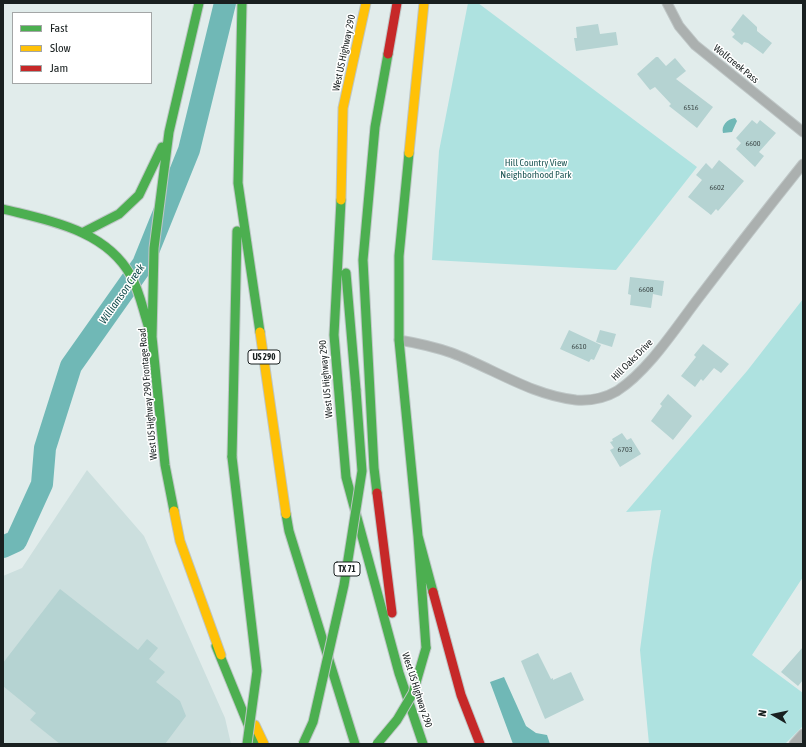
<!DOCTYPE html>
<html>
<head>
<meta charset="utf-8">
<style>
	body { margin:0 }
	#map { position:relative; width:806px; height:747px; overflow:hidden; background:#e1eceb; font-family:"Asap Condensed",sans-serif }
	canvas { display:block }
	.frame { position:absolute; inset:0; border:4px solid #192020; pointer-events:none }
	.legend { position:absolute; left:12px; top:12px; width:140px; height:72px; box-sizing:border-box; background:#fff; border:1px solid #a3a6a6; margin:0; padding:5px 7px; list-style:none; font-size:12px; color:#192020 }
	.legend li { display:flex; align-items:center; gap:8px; height:20px }
	.legend b { width:20px; border:1px solid #a3a6a6 }
	.north { position:absolute; left:754px; top:695px; width:40px; height:40px; -webkit-text-stroke:3px #fff; paint-order:stroke; rotate:279deg; font-size:11px; font-weight:700; line-height:16px; text-align:center; color:#192020 }
	.north::after { content:''; display:block; margin:auto; width:14px; height:18px; background:#192020; clip-path:polygon(50% 0,100% 100%,50% 72%,0 100%) }
</style>
</head>
<body>
<div id="map">
<canvas width="806" height="747"></canvas>
<div class="frame"></div>
<ul class="legend">
<li><b style="height:5px;background:#4caf50"></b>Fast</li>
<li><b style="height:5px;background:#ffc107"></b>Slow</li>
<li><b style="height:5px;background:#c62828"></b>Jam</li>
</ul>
<div class="north">N</div>
</div>
<script>
const g = document.querySelector('canvas').getContext('2d');
g.lineJoin = 'round';
function paint(path, color) { g.fillStyle = color; g.fill(path, 'evenodd'); }
function strokePath(path, color, width, dash) { g.strokeStyle = color; g.lineWidth = width; g.lineCap = dash ? 'butt' : 'round'; g.setLineDash(dash || []); g.stroke(path); }
function label(font, color, halo, rows, align = 'center') {
  g.font = font + ' "Asap Condensed",sans-serif'; g.lineWidth = 3; g.setLineDash([]); g.textBaseline = 'middle'; g.strokeStyle = halo; g.fillStyle = color; for (const [text, x, y, turn = 0] of rows) {
    g.save(); g.translate(x, y); g.rotate((+turn || 0) * Math.PI / 180); g.textAlign = isNaN(turn) ? turn : align; if (halo) g.strokeText(text, 0, 0); g.fillText(text, 0, 0); g.restore();
  }
}
paint(new Path2D(`
	M87,470l57,66 81,182 6,26h-228v-168l19,-8z`), '#ccdfde');
paint(new Path2D(`
	M468,3h10l219,164 -81,103 -184,-10 7,-109z
	M803,299v278l-51,78 51,38v33l-18,18h-136l-9,-94 12,-90 9,-50 -35,2 121,-141z`), '#aee2e0');
paint(new Path2D(`
	M735,118l2,3 -5,11 -9,1c-2,-7 4,-14 12,-15z
	M504,677l22,49 10,7 11,2 3,9h-37l-23,-62z`), '#70b8b6');
strokePath(new Path2D(`
	M3,547l13,-6 26,-57 3,-36 26,-82 72,-102 46,-114 36,-147`), '#70b8b6', 22);
paint(new Path2D(`
	M743,14l14,13v4l15,12 -9,11 -15,-11 -4,-1 -2,3 -10,-8 3,-3 -4,-4z
	M598,24l2,10 16,-2 2,13 -42,6 -2,-13h3l-1,-11z
	M656,57h2l8,9 9,-8 11,13 -10,8 37,28 -16,21 -28,-22 2,-2 -16,-17 -5,3 -13,-16z
	M752,120l5,4 3,-4 16,13 -17,19 5,4 -9,11 -19,-18 5,-6 -5,-5z
	M719,160l25,21 -26,30 -2,-2 -5,6 -23,-18 14,-17 -6,-5 10,-12 6,6z
	M630,277l34,4 -2,15 -9,-2 -2,14 -21,-3 1,-10 -3,-1z
	M569,330l32,15 -7,15 -3,-1 -2,3 -29,-13z
	M600,330l16,4 -4,13 -16,-5z
	M703,344l26,20 -8,9 -7,-5 -11,13 -2,-2 -6,8 -14,-11 15,-19 -2,-2z
	M668,394l24,22 -19,24 -22,-19 11,-15 -2,-2z
	M622,433l5,7 4,-2 10,16 -21,13 -10,-17 4,-2 -4,-6 3,-1 -1,-2z
	M60,589l78,61 9,-11 11,9 -9,11 16,13 -9,10 24,19 6,15 -21,28h-105l-30,-24 6,-7 -33,-27v-23z
	M803,647v33l-5,6 -17,-14z
	M538,653l13,26 2,-1v2l18,-8 13,28 -39,19 -24,-58z`), '#b5d3d2');
const street = new Path2D(`
	M667,3l12,23 16,19 108,87
	M399,340c18,3 36,7 53,13 42,16 79,42 124,47 15,1 29,-2 41,-9 31,-20 58,-62 80,-91 35,-46 70,-91 106,-136
	M794,744l9,-10`);
const fast = new Path2D(`
	M242,3l-4,180 22,149
	M409,153l-10,103v84l19,196 15,56
	M341,200l-7,135 12,142 53,196 24,71
	M3,209c47,12 103,21 128,67 9,16 12,35 18,52
	M84,232l35,-18 20,-19 23,-48
	M346,273l10,117
	M232,457l5,-226
	M377,493l-3,-25 -11,-208 12,-133 13,-73
	M174,511l-9,-46 -13,-128 2,-89 15,-116 30,-129
	M286,514l3,17 66,213
	M418,536l8,112
	M216,646l40,98`);
const slow = new Path2D(`
	M409,153l15,-150
	M341,200l2,-92 23,-105
	M260,332l26,182
	M174,511l6,30 41,114
	M255,725l9,19`);
const jam = new Path2D(`
	M388,54l9,-51
	M377,493l15,120
	M433,592l28,103 19,49`);
strokePath(street, '#bec6c6', 11);
strokePath(fast, '#bec6c6', 11);
strokePath(slow, '#bec6c6', 11);
strokePath(jam, '#bec6c6', 11);
strokePath(street, '#abb0af', 9);
strokePath(fast, '#4caf50', 9);
strokePath(slow, '#ffc107', 9);
strokePath(jam, '#c62828', 9);
const fastBridge = new Path2D(`
	M232,457l25,214 -10,73
	M303,744l10,-22 31,-137 18,-114 -6,-81
	M377,744l20,-24 16,-27 13,-45`);
strokePath(fastBridge, '#bec6c6', 11, []);
strokePath(fastBridge, '#4caf50', 9);
label('8px', '#404d4c', null, [
	["6516",691,107],
	["6600",753,143],
	["6602",717,187],
	["6608",646,289],
	["6610",579,346],
	["6703",625,449]
]);
for (const [x, y, w] of [
	[264,357,32],
	[347,569,26]
]) { const box = new Path2D(); box.roundRect(x - w / 2, y - 7, w, 14, 3); g.fillStyle = '#fff'; g.fill(box); strokePath(box, '#192020', 1); }
label('bold 9px', '#192020', null, [
	["US 290",264,357],
	["TX 71",347,569]
]);
label('10px', '#192020', '#fff', [
	["West US Highway 290",344,53,-78],
	["Wolfcreek Pass",736,64,39],
	["Hill Oaks Drive",632,360,-45],
	["West US Highway 290",326,379,-95],
	["West US Highway 290 Frontage Road",148,394,-95],
	["West US Highway 290",417,690,72]
]);
label('10px', '#235a59', '#fff', [
	["Hill Country View",536,163],
	["Neighborhood Park",536,175]
]);
label('italic 11px', '#164f4e', '#fff', [
	["Williamson Creek",122,294,-55]
]);
</script>
</body>
</html>
